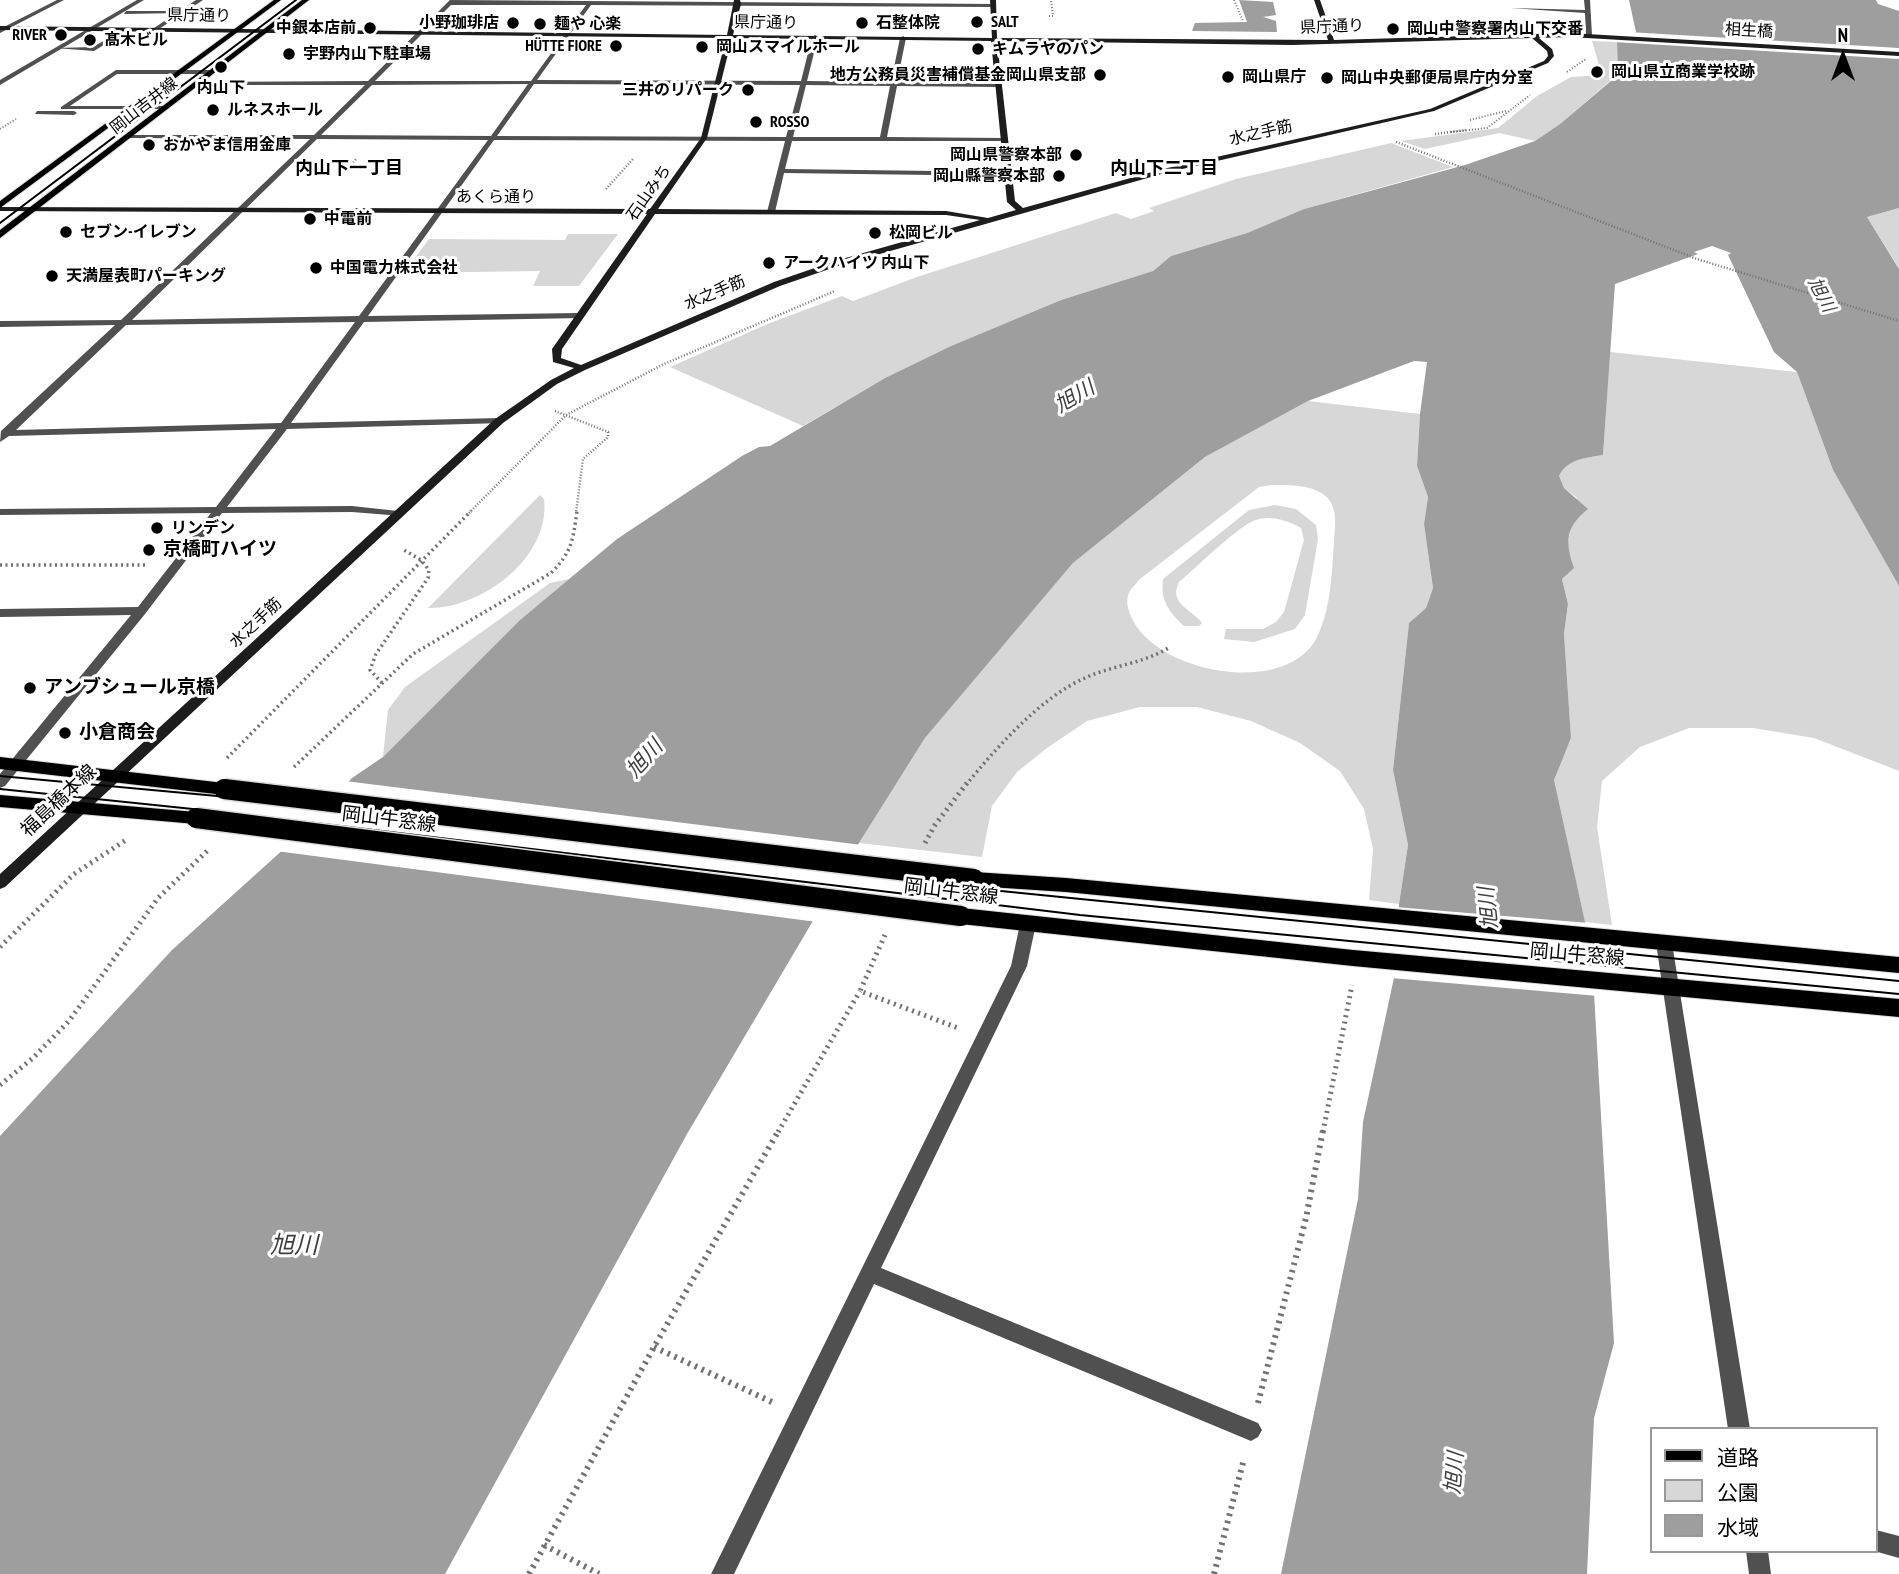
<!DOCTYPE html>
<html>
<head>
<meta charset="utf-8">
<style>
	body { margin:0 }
	#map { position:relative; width:1899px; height:1574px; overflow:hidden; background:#fff; font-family:"PT Sans Narrow","Noto Sans JP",sans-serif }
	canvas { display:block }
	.legend { position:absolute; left:1650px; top:1427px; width:228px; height:126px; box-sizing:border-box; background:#fff; border:2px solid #999; margin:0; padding:9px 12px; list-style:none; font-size:21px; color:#000 }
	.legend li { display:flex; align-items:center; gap:14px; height:35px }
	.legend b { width:35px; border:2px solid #999 }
	.north { position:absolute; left:1808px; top:21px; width:70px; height:70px; -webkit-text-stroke:5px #fff; paint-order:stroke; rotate:0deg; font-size:19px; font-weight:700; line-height:28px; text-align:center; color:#000 }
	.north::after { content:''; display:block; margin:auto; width:24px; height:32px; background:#000; clip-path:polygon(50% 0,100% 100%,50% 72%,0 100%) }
</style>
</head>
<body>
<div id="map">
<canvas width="1899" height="1574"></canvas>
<ul class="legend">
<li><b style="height:9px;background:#000"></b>道路</li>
<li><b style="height:19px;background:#d7d7d7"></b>公園</li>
<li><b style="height:19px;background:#9e9e9e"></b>水域</li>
</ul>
<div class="north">N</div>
</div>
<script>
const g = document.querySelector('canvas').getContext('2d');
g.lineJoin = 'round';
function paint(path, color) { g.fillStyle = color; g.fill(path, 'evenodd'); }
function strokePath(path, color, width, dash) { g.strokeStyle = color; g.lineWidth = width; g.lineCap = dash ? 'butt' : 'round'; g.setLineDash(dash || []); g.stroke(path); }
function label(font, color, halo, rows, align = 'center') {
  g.font = font + ' "PT Sans Narrow","Noto Sans JP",sans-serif'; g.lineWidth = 6; g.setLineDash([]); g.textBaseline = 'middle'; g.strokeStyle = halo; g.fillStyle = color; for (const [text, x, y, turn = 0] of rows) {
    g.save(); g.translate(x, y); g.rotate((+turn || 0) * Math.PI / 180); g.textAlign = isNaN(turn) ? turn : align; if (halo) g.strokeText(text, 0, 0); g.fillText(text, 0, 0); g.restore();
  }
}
paint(new Path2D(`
	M1592,41l25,1 1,32 -58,50 -25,17 -36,-8 -74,16 -24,-8 97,-13 39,-32 34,-19 31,-2z
	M1391,143l62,24 -149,42 -57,24 -76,23 -18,15 -92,29 -110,46 -66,32 -82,48 -133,-59 100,-44 72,-27 11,5 64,-24 199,-64 15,6 23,-8 -5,-3 87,-29z
	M1899,208v60l-32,-51z
	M568,234h50l-39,52h-46l7,-15 -136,2 25,-34 136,1z
	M1610,352l187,20 36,98 66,116v185l-85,-33 -61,-10h-64l-49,19 -38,34 -5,46 15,98 -27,-3 -32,-142 18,-42 -7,-104 4,-30 -6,-25 11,-11 -6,-22 10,-48 -13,-10 -6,-12c9,-17 28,-18 45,-21z
	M1308,401l112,13 -3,52 11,31 -4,27 9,64 -7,20 -17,15 -16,147 15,75 -9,59 -30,-4 4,-51 -9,-40 -24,-38 -40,-28 -49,-22 -54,-14h-57l-53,14 -40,27 -30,24 -25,34 -10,51 -123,-14 66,-105 148,-175 132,-106zM1272,485c32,0 67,1 63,42 -3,36 -2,78 -18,110 -30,62 -169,36 -188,-26 -2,-6 -3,-14 1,-20 2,-4 7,-8 10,-12l119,-92z
	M540,495l4,4c7,58 -62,110 -116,109z
	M1275,505l21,4 20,16 2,14 -13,76 -10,14 -41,13 -30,-3 2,-10h37l13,-7 8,-10 20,-72 -3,-12c-13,-8 -34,-14 -48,-7 -19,9 -56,46 -74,61 -11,22 13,27 23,41l-3,3h-15c-15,-14 -24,-26 -21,-47l86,-69z
	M569,579l-49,41 -137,137 5,-47 17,-23 145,-104z`), '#d7d7d7');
paint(new Path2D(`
	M1239,0l34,2 3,13 -13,2 13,4 1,11 -85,-1 3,-8 52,-1z
	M1629,0h247l2,4 21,7v197l-32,9 32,52v317l-66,-116 -36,-98 -23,-20 -46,-97 3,-2 -19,-7 -18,6 4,2 -83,30 -12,171c-17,3 -36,4 -44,21l5,12 24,21c-23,18 -23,33 -14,59l-12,11 6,25 -4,30 7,104 -17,42 31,142 9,71 20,350 -20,75 -7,156h-306l77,-375 5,-77 32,-149 4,-69 9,-59 -15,-75 16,-147 17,-15 7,-20 -9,-64 4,-27 -11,-31 3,-52 7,-52 -13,-1 -106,40 -103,56 -132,106 -148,175 -66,105 -172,291 -242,440h-445v-438l172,-186 114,-103 66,-69 31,-21 137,-137 97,-81 125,-83 17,-9 11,-1 115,-68 66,-32 110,-46 92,-29 18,-15 76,-23 57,-24 161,-44 70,-24 25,-17 58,-49 -1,-33 19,-10z`), '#9e9e9e');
paint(new Path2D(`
	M1628,32l271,16v11l-286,-17z
	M345,781l517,64 -45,77 -541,-71z
	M1395,907l194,16 9,73 -207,-18z`), '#fff');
const primary = new Path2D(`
	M274,0h7l-281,208v-7z
	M302,0h7l-309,238v-8z
	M0,757l224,26 9,6 -9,6 -224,-26z
	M0,795l196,17 6,1 3,5 -3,5 -6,1 -196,-17z
	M974,872l92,6 833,79v16l-833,-81 -92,-6 -7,-2 -2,-5 2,-5z
	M961,908l392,42 546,49v18l-546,-51 -392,-42 -7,-3 -3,-5 3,-5z`);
strokePath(primary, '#dbdbdb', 2);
strokePath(new Path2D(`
	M1234,0l9,21
	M1049,16h4l-2,-16
	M1567,72l19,-13
	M1470,120l36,-9
	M0,129l16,-10
	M1451,132l36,-4 43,-33`), '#727272', 2, [1, 2]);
strokePath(new Path2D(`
	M1435,134l31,-4
	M1396,142l301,117 202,62
	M321,164h31l4,-5
	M606,189l27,-30
	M555,411l53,21v5l-25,22 -7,54
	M469,513l97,-98 98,-51 171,-73`), '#727272', 2.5, [1, 2]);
strokePath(new Path2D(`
	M0,565h146
	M382,683l-12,-13 6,-16 52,-76 1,-8 -8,-10 -19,-11
	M227,758l244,-247
	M294,767l119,-113 138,-81c21,-21 22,-33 26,-62
	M966,785c30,-37 75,-88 119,-107 28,-13 58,-14 85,-31`), '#727272', 3.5, [2, 3.5]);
strokePath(new Path2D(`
	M925,843l10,-18 32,-42
	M885,935l-25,56 98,37
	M0,947l74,-73 52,-34
	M0,1085l33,-27 36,-37 89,-123 49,-47
	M778,1132l82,-141
	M1323,1132l29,-147`), '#727272', 5, [2, 4.5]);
strokePath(new Path2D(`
	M654,1347l120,56
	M1258,1403l48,-185 17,-88
	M544,1545l55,29
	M529,1574l125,-227 125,-217
	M1214,1574l30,-115`), '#727272', 6, [2.5, 5]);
paint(new Path2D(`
	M126,11h53l3,2 -58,1z
	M115,34l2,3 -23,14 -39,-3 38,-1z
	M116,70h96l3,2 -3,2h-95l-47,32h98l-2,3h-105v-2z
	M37,111h37l3,2 -3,2 -39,-1z`), '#505050');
paint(new Path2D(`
	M57,0h7l-64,33v-4z
	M137,0h7l-144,85v-5z
	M196,0h7l-47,31 -5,-1z
	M450,0l545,4 -2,3 -402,-2 -54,75 264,1 11,-44 3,-2 3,2 -11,44 84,1 9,-44 3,-2 3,2 -9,44 101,1 3,2 -3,2 -101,-1 -10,51 117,1 2,3h-214l-7,28 223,3 4,2 -4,2 -224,-3 -9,39 -4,2 -4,-2 18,-71 -291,-1 -126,176 211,-3 4,3 -1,2 -218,4 -73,101 208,-5 4,1v4l-216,6 -60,78 125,-1 46,5 5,3 -1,2 -50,-4 -130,1 -77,101 -140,172 -5,2v-14l131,-159 -131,2v-8l138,-2 73,-94 -211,2v-6l216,-2 60,-78 -267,7 -9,6 1,-11 114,-106 -115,2v-6l121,-1 189,-181 -181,-1 -2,-3h187l51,-50h-167l-2,-3 172,-1zM451,5h135l-55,76h-156zM528,84l-37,52 -170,-1 51,-50zM534,84l266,1 -14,52 -289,-1zM806,85l84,1 -10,51h-87zM317,139l171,1 -129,176 -227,4zM355,322l-74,101 -265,7 110,-105z
	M1584,0h6l2,35 -3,2 -3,-2 -1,-22 -75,-5 75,2z
	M1028,918l5,2 3,4 -9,42 -146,302 377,155 4,7 -4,7 -7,4 -377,-157 -140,290h-23l300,-608 9,-42 3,-4z
	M1664,937l6,2 2,4 78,486h-22l-72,-486 2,-4z
	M1876,1530l23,6v22l-25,-7h2z
	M1746,1551h22l3,23h-22z`), '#505050');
paint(new Path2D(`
	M734,0h6l1,4 -8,31 259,3 -2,-38h6l1,38 331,2 -14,-40h6l14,40 235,-7 330,19v4l-330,-19 -30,1 13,11 2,7 -6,7 -114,48 -269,62 -324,92 -61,21 -195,84 -28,14 -54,39 -498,464 -5,2v-15l495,-455 56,-39 23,-12 -21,-6 -1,-13 95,-135 -647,-3v-4l650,2 51,-71 25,-100 -726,-8v-4l727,9zM732,38l259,3 16,161 9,8 -28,8 -42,-7 -288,-2 49,-71zM1532,38l15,13 1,5 -4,5 -114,48 -267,60 -140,39 -8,-7 -18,-160 295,4zM655,214l291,1 34,5 -145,41 -61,21 -193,83 -20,-7 1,-9z`), '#1d1d1d');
paint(primary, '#000');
strokePath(new Path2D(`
	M0,223l296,-223
	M0,776l217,20 754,92 928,93
	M0,789l241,25 839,101 819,79`), '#000', 2);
const primaryBridge = new Path2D(`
	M224,789l750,90
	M196,818l765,98`);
strokePath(primaryBridge, '#dbdbdb', 23, []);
strokePath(primaryBridge, '#000', 20);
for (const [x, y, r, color] of [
	[977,22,7,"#000"],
	[513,23,7,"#000"],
	[862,23,7,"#000"],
	[540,24,7,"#000"],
	[370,28,7,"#000"],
	[1393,29,7,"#000"],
	[61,35,7,"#000"],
	[90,40,7,"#000"],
	[616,46,7,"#000"],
	[702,47,7,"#000"],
	[978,49,7,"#000"],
	[289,54,7,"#000"],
	[221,67,7,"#000"],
	[1597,72,7,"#000"],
	[1100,75,7,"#000"],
	[1228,77,7,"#000"],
	[1327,78,7,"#000"],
	[748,90,7,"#000"],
	[213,110,7,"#000"],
	[756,122,7,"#000"],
	[149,145,7,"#000"],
	[1076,155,7,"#000"],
	[1059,176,7,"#000"],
	[310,219,7,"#000"],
	[66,232,7,"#000"],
	[875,233,7,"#000"],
	[769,263,7,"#000"],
	[316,268,7,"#000"],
	[52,276,7,"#000"],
	[157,528,7,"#000"],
	[149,550,7,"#000"],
	[30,688,7,"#000"],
	[65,733,7,"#000"]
]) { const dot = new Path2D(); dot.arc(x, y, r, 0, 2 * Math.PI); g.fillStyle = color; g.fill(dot); strokePath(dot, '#fff', 2.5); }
label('16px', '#000', '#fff', [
	["県庁通り",199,16,1],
	["県庁通り",766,23,1],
	["県庁通り",1332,27,-2],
	["相生橋",1749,31,3],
	["岡山吉井線",144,106,-38],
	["水之手筋",1261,133,-13],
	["石山みち",649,193,-55],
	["あくら通り",496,197],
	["水之手筋",715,293,-23],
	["水之手筋",256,623,-43]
]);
label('bold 16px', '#000', '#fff', [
	["SALT",991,22],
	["小野珈琲店",499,23,"right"],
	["石整体院",876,23],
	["麺や 心楽",554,24],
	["中銀本店前",356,28,"right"],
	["岡山中警察署内山下交番",1407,29],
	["RIVER",47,35,"right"],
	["髙木ビル",104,40],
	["HÜTTE FIORE",602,46,"right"],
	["岡山スマイルホール",716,47],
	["キムラヤのパン",992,49],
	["宇野内山下駐車場",303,54],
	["岡山県立商業学校跡",1611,72],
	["地方公務員災害補償基金岡山県支部",1086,75,"right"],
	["岡山県庁",1242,77],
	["岡山中央郵便局県庁内分室",1341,78],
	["内山下",221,88,"center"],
	["三井のリパーク",734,90,"right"],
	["ルネスホール",227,110],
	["ROSSO",770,122],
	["おかやま信用金庫",163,145],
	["岡山県警察本部",1062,155,"right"],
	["岡山縣警察本部",1045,176,"right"],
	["中電前",324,219],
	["セブン-イレブン",80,232],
	["松岡ビル",889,233],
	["アークハイツ 内山下",783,263],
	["中国電力株式会社",330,268],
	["天満屋表町パーキング",66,276],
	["リンデン",171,528]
], 'left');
label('bold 18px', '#000', '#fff', [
	["内山下一丁目",349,169],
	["内山下二丁目",1164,169]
]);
label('italic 18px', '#3f3f3f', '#fff', [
	["旭川",1821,295,62]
]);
label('bold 19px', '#000', '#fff', [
	["京橋町ハイツ",163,550],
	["アンブシュール京橋",44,688],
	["小倉商会",79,733]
], 'left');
label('19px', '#000', '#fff', [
	["福島橋本線",59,801,-43],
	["岡山牛窓線",389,820,7],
	["岡山牛窓線",951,892,7],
	["岡山牛窓線",1577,955,5]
]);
label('italic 21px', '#3f3f3f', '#fff', [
	["旭川",1075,397,-31],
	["旭川",645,759,-48],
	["旭川",1489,908,-96],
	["旭川",1455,1473,-85]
]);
label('italic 24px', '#3f3f3f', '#fff', [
	["旭川",294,1246]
]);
</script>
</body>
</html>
